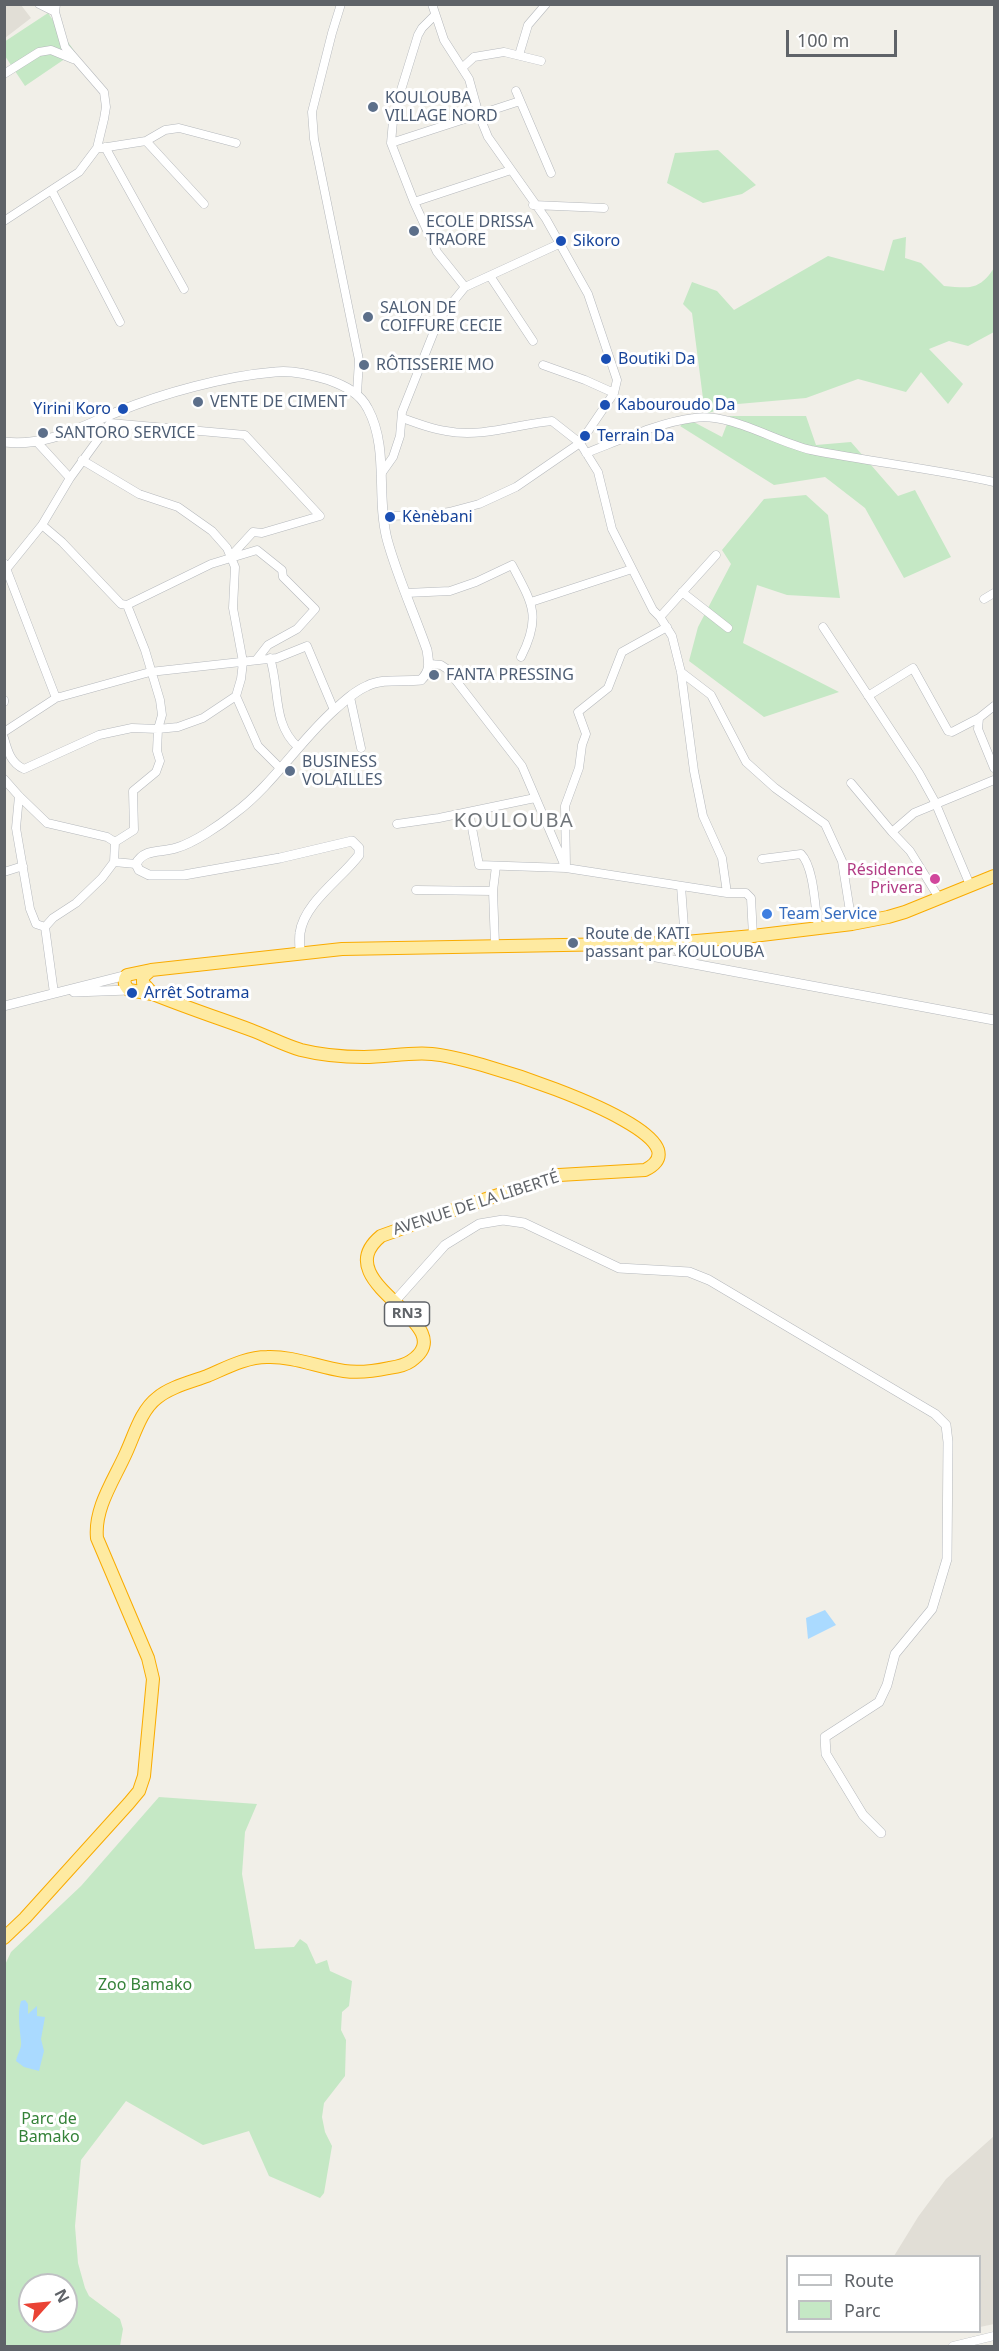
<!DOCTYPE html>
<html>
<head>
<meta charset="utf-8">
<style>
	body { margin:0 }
	#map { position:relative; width:999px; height:2351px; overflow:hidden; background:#f1efe8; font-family:"Noto Sans",sans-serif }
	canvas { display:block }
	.frame { position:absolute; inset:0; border:6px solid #5f6368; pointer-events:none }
	.legend { position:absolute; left:786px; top:2255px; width:195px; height:78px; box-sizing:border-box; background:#fff; border:2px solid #bfc1c3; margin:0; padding:8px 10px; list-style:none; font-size:18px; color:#5f6368 }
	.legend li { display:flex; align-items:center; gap:12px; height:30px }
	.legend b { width:30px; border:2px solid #bfc1c3 }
	.north { position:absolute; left:18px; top:2273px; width:60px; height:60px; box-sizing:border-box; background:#fff; border:2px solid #bfc1c3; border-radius:50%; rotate:63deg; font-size:16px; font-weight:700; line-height:24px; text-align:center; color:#5f6368 }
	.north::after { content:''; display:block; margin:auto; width:21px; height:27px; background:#ea4335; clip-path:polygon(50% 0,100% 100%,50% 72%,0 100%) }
	.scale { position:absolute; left:786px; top:30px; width:111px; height:27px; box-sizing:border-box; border:3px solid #5f6368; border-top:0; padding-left:8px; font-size:18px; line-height:21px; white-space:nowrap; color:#5f6368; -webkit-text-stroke:4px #fff; paint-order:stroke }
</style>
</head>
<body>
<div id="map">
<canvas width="999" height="2351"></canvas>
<div class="frame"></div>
<ul class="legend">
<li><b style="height:8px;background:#fff"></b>Route</li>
<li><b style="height:16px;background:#c5e8c5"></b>Parc</li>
</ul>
<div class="north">N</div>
<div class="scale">100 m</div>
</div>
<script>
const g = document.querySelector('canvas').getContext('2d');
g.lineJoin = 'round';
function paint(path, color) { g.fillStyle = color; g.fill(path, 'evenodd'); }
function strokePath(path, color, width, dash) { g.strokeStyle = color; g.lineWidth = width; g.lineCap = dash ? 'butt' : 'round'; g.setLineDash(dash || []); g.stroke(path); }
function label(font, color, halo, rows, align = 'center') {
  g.font = font + ' "Noto Sans",sans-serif'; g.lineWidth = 6; g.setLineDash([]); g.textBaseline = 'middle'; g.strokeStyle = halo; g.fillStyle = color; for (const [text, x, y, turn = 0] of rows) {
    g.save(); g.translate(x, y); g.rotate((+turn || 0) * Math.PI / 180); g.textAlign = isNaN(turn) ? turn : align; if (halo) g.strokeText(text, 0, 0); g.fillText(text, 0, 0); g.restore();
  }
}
paint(new Path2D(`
	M5,4l16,1 10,13 -26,20z
	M994,2136v188l-14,3v-71h-86l24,-39 28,-38z`), '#e1ded6');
paint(new Path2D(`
	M48,13l27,39 -50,34 -20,-30 -1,-14z
	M718,150l38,35 -14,9 -39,9 -36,-20 8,-30z
	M906,237l-1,21 16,5 23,23c25,2 35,5 50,-18v64l-26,14 -19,-5 -20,8 34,35 -15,20 -27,-32 -15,20 -48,-13 -52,19 -68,6 -33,10 -13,-101 -9,-9 9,-22 25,9 17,19 94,-54 56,15 9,-31z
	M730,416h76l10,29 35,-3 47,54 17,-6 36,67 -47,21 -39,-70 -40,-31 -51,8 -94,-59 8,-7 34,18z
	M806,495l22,20 12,83 -53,-3 -30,-10 -14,58 96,49 -75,25 -75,-56 9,-34 33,-63 -9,-14 42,-51z
	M159,1797l98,7 -12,28 -3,42 13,75 39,-2 6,-8 7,5 9,20 11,-4 3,11 22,10 -3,25 -7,6 -1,18 5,10 -1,36 -21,27 -2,14 3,15 7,14 -8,47 -4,5 -51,-22 -20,-45 -46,14 -77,-44 -45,59 -6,66 3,37 7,25 4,8 31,23 3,10 -3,17h-115l-1,-379 7,-15 70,-66zM30,2285h36v36h-36z`), '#c5e8c5');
paint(new Path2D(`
	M825,1610l11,15 -28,14 -2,-21z
	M25,2000l3,4v10l9,-8v10l8,1 -4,22 3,12 -5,20 -15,-4 -8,-6c1,-6 6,-13 5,-19 -1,-13 -4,-29 0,-41z`), '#aadaff');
const minor = new Path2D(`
	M39,4l16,8
	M341,4l-9,29 -20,79 2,27 45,221 -2,34
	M435,15l-13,13 -4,7 -17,55 -8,31 -2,22 23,59 23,50 28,35
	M519,55l9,-30 18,-21
	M462,68l12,-11 30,-5 37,9
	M4,74l35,-22 12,-2 22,9
	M516,91l35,82
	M146,141l19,-11 14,-2 57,15
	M391,143l129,-42
	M105,147l79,142
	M101,148l45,-7 58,63
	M52,191l68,131
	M414,202l97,-32
	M533,205l71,3
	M4,221l75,-49 18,-24 7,-29 2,-12 -2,-15 -39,-45 -10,-35 1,-8
	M490,276l43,65
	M543,365l42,15 29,13
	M402,418c14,5 29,11 44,13 36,7 72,-7 106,-10l28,22 18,29 14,57 41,81 7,7
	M37,442l33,36
	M586,453c32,-12 74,-31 108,-35 36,-6 81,24 117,32 61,12 123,19 183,32
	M82,460l57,34 39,13 34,24 15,17 8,19 -2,41 10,54 -2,17 -5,17 22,50 22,22
	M381,474l12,-17 7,-21 2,-24 37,-93 26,-32 96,-44
	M384,516l45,-1 20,-3 30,-8 37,-17 64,-44 34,-50 3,-13 -29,-86 -42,-75 -58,-82 -9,-22 -10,-36 -25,-39 -12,-36
	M42,525l20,17 59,62 6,1 84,-41 46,-14 25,20 1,7 32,32 -18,20 -29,16 -11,14
	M716,555l-56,62 12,19 9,36 13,99 9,45 19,42 5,35
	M4,563l52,135
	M4,572l38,-47 28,-47 40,-55 135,12 75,81 -58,17 -9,-1 -22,24
	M682,592l46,36
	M406,593l44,-2 26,-9 36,-17c20,38 30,51 9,92
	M984,599l10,-6
	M531,602l101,-33
	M823,627l96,146 16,29 35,83
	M270,658c10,31 2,66 28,89
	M430,664l11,1 6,4 75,97 42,98
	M681,672l30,23 35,67 29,26 50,36 17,37 10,63
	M868,696l45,-28 35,63 4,1 27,-14
	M350,697l11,51
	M4,700v2
	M994,706l-15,12 -1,11 16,39
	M4,732l52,-34 94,-26 127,-14 30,-12 27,64
	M4,738c4,14 7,25 20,31l75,-34 33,-7 26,1 20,-2 25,-9 33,-22
	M4,779l15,17 28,27 60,14 8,5
	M851,783l41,49
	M19,796l-3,32 14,81 6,15 9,3
	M469,812l10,53 87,3 161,25h19l5,5 2,38
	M397,824l42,-6 96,-20
	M762,859l39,-5c13,13 14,53 17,73
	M114,862l22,2
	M566,868l-1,-62 14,-38 3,-23 4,-11 -8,-22 30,-24 14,-36 45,-25
	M4,872l19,-6
	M681,886l4,55
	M416,890l77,1
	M939,898l-29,-47 -18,-19 22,-19 80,-33
	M495,945l-2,-54 3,-25
	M54,993l-9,-66 8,-9 23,-15 26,-25 12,-16 1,-20 19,-12 -1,-39 23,-19 4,-11 -3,-10 1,-22 4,-14 -2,-15 -15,-50 -18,-45
	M953,2346l41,-10`);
const tertiary = new Path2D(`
	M4,442c42,5 76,-15 113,-30 46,-19 109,-36 158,-40 18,-2 37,3 54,8 16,6 31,13 39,29 21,39 8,88 19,130 10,37 27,74 40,111 2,13 4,20 -6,30 -18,2 -38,-2 -54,6 -14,6 -26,18 -37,28 -33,31 -60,73 -95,99 -15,12 -41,30 -59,35 -15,5 -32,0 -40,16l3,6 10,5h35l96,-17 72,-17 7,7v7c-17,23 -55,48 -59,78 -1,6 0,13 0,19
	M674,943l8,14 10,5
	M608,948l386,72
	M74,992l55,-2
	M4,1006l123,-31
	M395,1301l50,-56 34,-21 24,-4 21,3 95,45 70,4 20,8 226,134 11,11 2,17 -1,117 -15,50 -37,45 -8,31 -8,17 -54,35 1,17 37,61 18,18`);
const trunk = new Path2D(`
	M152,994l-23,-4c-5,-5 -6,-9 -2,-15l24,-5 191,-21 332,-6 79,-7 99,-12 36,-7 17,-5 89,-36
	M4,1938l21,-20 104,-115 10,-12 5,-15 9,-97 -5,-21 -51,-120c-3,-30 17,-58 29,-85 8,-17 15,-43 31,-55 13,-11 34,-16 50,-22 19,-8 39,-19 60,-19 26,-1 51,10 77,14 14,2 31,0 45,-3 7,-1 15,-2 22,-7 55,-38 -88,-77 -30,-125l81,-29 97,-32 86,-5c8,-4 16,-10 13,-20 -12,-37 -186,-93 -226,-96 -23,-2 -45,3 -68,3 -20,0 -43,-2 -63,-7 -17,-5 -34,-14 -50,-20 -33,-12 -66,-23 -98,-36l-10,-11v-6l8,-7`);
strokePath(minor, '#b5b8bc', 9);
strokePath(tertiary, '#b5b8bc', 10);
strokePath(trunk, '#f9ab00', 14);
strokePath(minor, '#fff', 8);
strokePath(tertiary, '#fff', 9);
strokePath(trunk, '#feeaa1', 12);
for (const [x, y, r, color] of [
	[373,107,6,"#5c6f8a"],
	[414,231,6,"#5c6f8a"],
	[561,241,6,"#1a4fb4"],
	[368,317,6,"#5c6f8a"],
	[606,359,6,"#1a4fb4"],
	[364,365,6,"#5c6f8a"],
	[198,402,6,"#5c6f8a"],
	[605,405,6,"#1a4fb4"],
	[123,409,6,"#1a4fb4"],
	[43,433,6,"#5c6f8a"],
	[585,436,6,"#1a4fb4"],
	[390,517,6,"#1a4fb4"],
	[434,675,6,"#5c6f8a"],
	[290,771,6,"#5c6f8a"],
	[935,879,6,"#d1479c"],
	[767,914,6,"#3f7fe0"],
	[573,943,6,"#5c6f8a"],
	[132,993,6,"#1a4fb4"]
]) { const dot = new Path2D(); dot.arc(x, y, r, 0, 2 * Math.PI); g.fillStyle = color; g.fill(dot); strokePath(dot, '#fff', 2); }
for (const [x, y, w] of [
	[407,1314,45]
]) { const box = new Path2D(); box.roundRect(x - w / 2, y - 12, w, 24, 4.5); g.fillStyle = '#fff'; g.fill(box); strokePath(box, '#5f6368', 1.5); }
label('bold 15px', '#5f6368', null, [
	["RN3",407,1314]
]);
label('16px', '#4e5e75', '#fff', [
	["KOULOUBA",385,98],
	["VILLAGE NORD",385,116],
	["ECOLE DRISSA",426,222],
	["TRAORE",426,240],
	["SALON DE",380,308],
	["COIFFURE CECIE",380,326],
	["RÔTISSERIE MO",376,365],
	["VENTE DE CIMENT",210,402],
	["SANTORO SERVICE",55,433],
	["FANTA PRESSING",446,675],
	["BUSINESS",302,762],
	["VOLAILLES",302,780],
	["Route de KATI",585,934],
	["passant par KOULOUBA",585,952]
], 'left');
label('16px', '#164399', '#fff', [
	["Sikoro",573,241],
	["Boutiki Da",618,359],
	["Kabouroudo Da",617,405],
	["Yirini Koro",111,409,"right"],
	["Terrain Da",597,436],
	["Kènèbani",402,517],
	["Arrêt Sotrama",144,993]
], 'left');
label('16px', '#b23c85', '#fff', [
	["Résidence",923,870],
	["Privera",923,888]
], 'right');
label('16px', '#366cbe', '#fff', [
	["Team Service",779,914]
], 'left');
label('16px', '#5f6368', '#fff', [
	["AVENUE DE LA LIBERTÉ",476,1204,-18]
]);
label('16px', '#348238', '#fff', [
	["Zoo Bamako",145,1985],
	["Parc de",49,2119],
	["Bamako",49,2137]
]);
g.letterSpacing = '1.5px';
label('20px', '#70757a', '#fff', [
	["KOULOUBA",514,821]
]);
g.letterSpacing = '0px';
</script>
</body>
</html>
